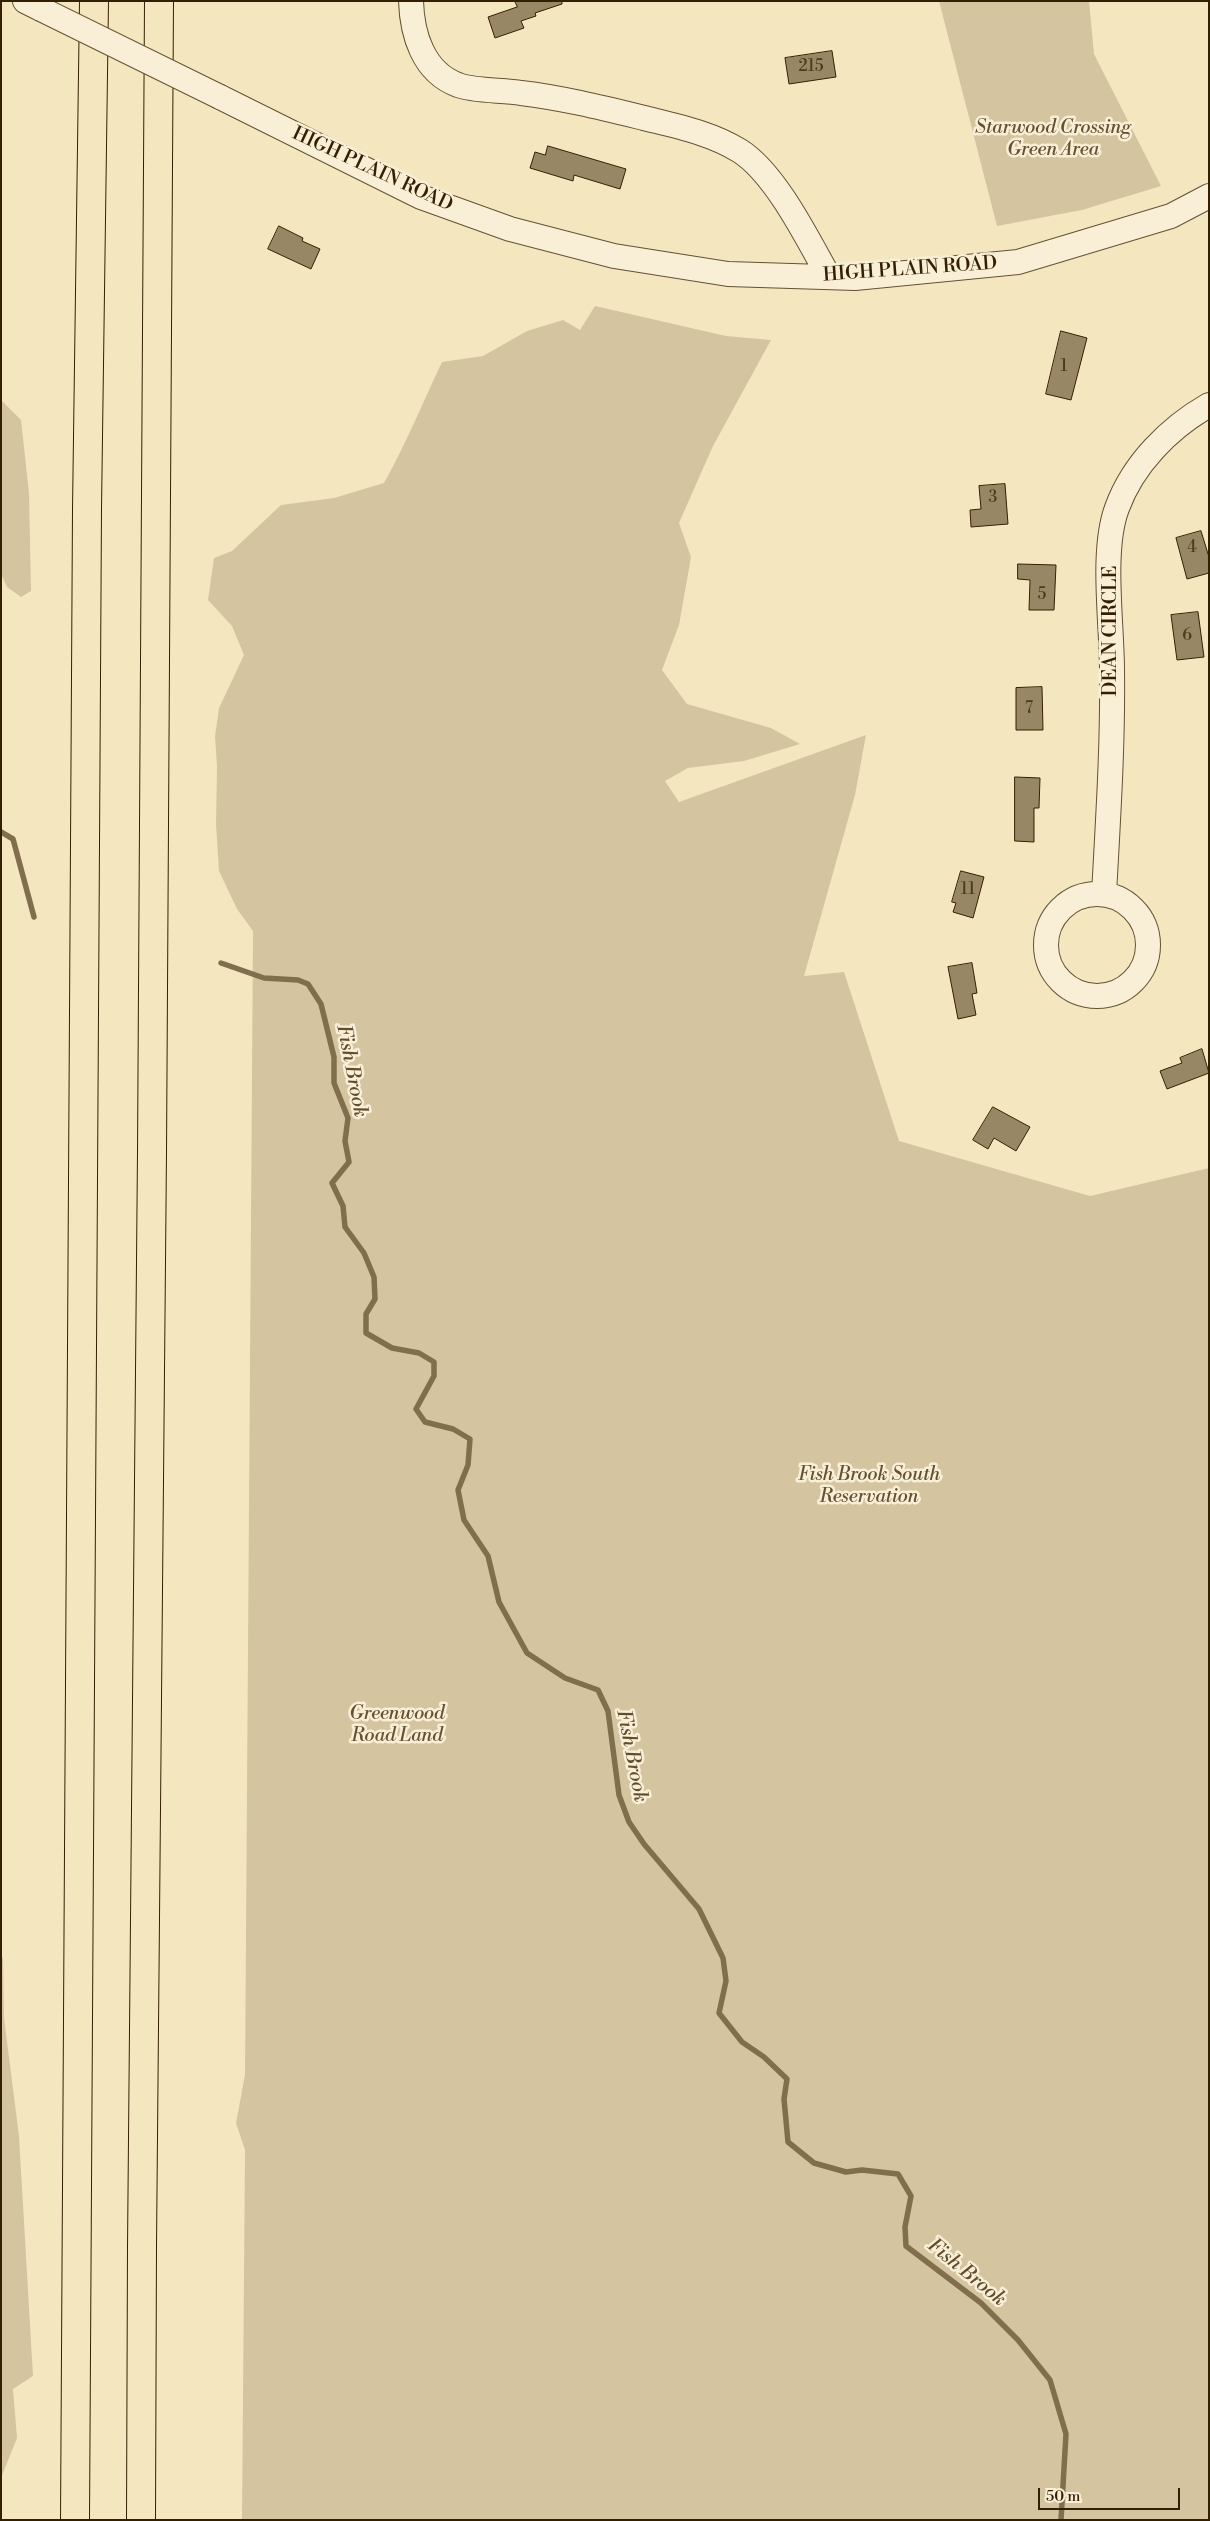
<!DOCTYPE html>
<html>
<head>
<meta charset="utf-8">
<style>
	body { margin:0 }
	#map { position:relative; width:1210px; height:2521px; overflow:hidden; background:#f4e7c0; font-family:"Libre Bodoni",serif }
	canvas { display:block }
	.frame { position:absolute; inset:0; border:2px solid #351f02; pointer-events:none }
	.scale { position:absolute; left:1038px; top:2488px; width:142px; height:22px; box-sizing:border-box; border:2px solid #351f02; border-top:0; padding-left:6px; font-size:15px; line-height:18px; white-space:nowrap; color:#351f02; -webkit-text-stroke:4px #f8efd6; paint-order:stroke }
</style>
</head>
<body>
<div id="map">
<canvas width="1210" height="2521"></canvas>
<div class="frame"></div>
<div class="scale">50 m</div>
</div>
<script>
const g = document.querySelector('canvas').getContext('2d');
g.lineJoin = 'round';
function paint(path, color) { g.fillStyle = color; g.fill(path, 'evenodd'); }
function strokePath(path, color, width, dash) { g.strokeStyle = color; g.lineWidth = width; g.lineCap = dash ? 'butt' : 'round'; g.setLineDash(dash || []); g.stroke(path); }
function label(font, color, halo, rows, align = 'center') {
  g.font = font + ' "Libre Bodoni",serif'; g.lineWidth = 5; g.setLineDash([]); g.textBaseline = 'middle'; g.strokeStyle = halo; g.fillStyle = color; for (const [text, x, y, turn = 0] of rows) {
    g.save(); g.translate(x, y); g.rotate((+turn || 0) * Math.PI / 180); g.textAlign = isNaN(turn) ? turn : align; if (halo) g.strokeText(text, 0, 0); g.fillText(text, 0, 0); g.restore();
  }
}
paint(new Path2D(`
	M939,1h150l5,53 67,132 -79,24 -85,16z
	M595,306l131,30 45,4 -58,106 -34,77 12,34 -12,68 -17,45 25,34 84,24 29,16 -56,17 -56,7 -23,13 14,21 187,-67 -11,60 -51,181 40,-4 55,169 191,55 119,-28v1352h-967l3,-370 -9,-27 9,-48 8,-1144 -16,-22 -18,-38 -3,-47 1,-57 -2,-31 4,-28 25,-53 -12,-29 -24,-26 6,-42 18,-7 49,-46 53,-7 50,-15c22,-39 39,-81 58,-121l41,-6 44,-25 36,-11 17,10z
	M1,400l20,20 8,73 2,98 -10,6 -14,-10 -6,-13z
	M1,1952l2,7 1,59 15,118 14,240 -20,13 4,49 -16,40z`), '#d4c5a0');
strokePath(new Path2D(`
	M1,832l12,7 21,78
	M221,963l43,15 34,2 10,4 13,20 13,53v26l14,35 -3,23 4,21 -17,21 11,23 2,21 19,26 10,24 1,22 -9,15v19l26,15 27,5 15,9v14l-18,33 9,13 28,7 17,10 -2,26 -10,25 6,30 24,36 11,46 28,51 38,25 33,12 10,21 11,84 10,27 15,22 55,65 24,49 3,23 -7,32 23,29 22,15 23,22 -3,20 4,43 26,21 32,9 16,-2 36,4 13,22 -6,31 1,19 75,57 37,37 32,40 16,54 -5,86`), '#816e4d', 5.5);
const building = new Path2D(`
	M515,1h47v3l-27,9 1,3 -15,5 3,7 -29,10 -7,-21 29,-10z
	M832,51l4,26 -47,7 -4,-26z
	M548,146l78,23 -6,20 -46,-14 -1,6 -43,-13 5,-16 10,3z
	M279,226l24,12 -1,3 18,8 -9,20 -43,-20z
	M1061,331l26,7 -16,62 -25,-6z
	M1005,484l3,40 -37,3 -1,-17 11,-1 -2,-23z
	M1201,531l8,26v16l-22,6 -11,-41z
	M1018,564l38,1 -2,45h-25l1,-30 -12,-1z
	M1198,612l6,45 -27,3 -6,-45z
	M1042,687l1,43h-27v-42z
	M1015,777l25,1 -1,30h-5v34l-19,-1z
	M961,871l23,6 -11,41 -20,-6 3,-9 -4,-1z
	M972,963l5,30 -5,1 4,21 -18,4 -10,-52z
	M1202,1049l7,24 -42,16 -7,-18 22,-8 -2,-5z
	M993,1107l37,20 -14,24 -22,-13 -6,11 -15,-9z`);
paint(building, '#988765');
strokePath(building, '#351f02', 1);
const minor = new Path2D(`
	M25,1l16,8
	M411,1c1,33 12,71 47,84 15,6 46,5 63,8 42,5 82,15 123,25 32,8 67,15 96,33 36,23 68,89 89,126
	M220,97l201,100 89,32 104,27 114,18 127,4 163,-16 153,-46 38,-20
	M1104,894c4,-74 9,-149 8,-224 0,-46 -11,-120 5,-162 16,-44 52,-80 92,-103
	M1046 945a51 51 0 1 1 102 0a51 51 0 1 1-102 0Z`);
const highway = new Path2D(`
	M75,2520l12,-2011 7,-508
	M141,2520l1,-274 10,-1094 7,-1151`);
strokePath(minor, '#655132', 26);
strokePath(highway, '#351f02', 30);
strokePath(minor, '#f8efd6', 24);
strokePath(highway, '#f4e7c0', 28);
const minorBridge = new Path2D(`
	M41,9l179,88`);
strokePath(minorBridge, '#655132', 26, []);
strokePath(minorBridge, '#f8efd6', 24);
label('16px', '#4e391b', null, [
	["215",811,67],
	["1",1064,367],
	["3",993,498],
	["4",1192,548],
	["5",1042,595],
	["6",1187,636],
	["7",1029,709],
	["11",968,890]
]);
label('italic 19px', '#655131', '#f8efd6', [
	["Starwood Crossing",1053,128],
	["Green Area",1053,150],
	["Fish Brook South",869,1475],
	["Reservation",869,1497],
	["Greenwood",397,1714],
	["Road Land",397,1736]
]);
label('19px', '#351f02', '#f8efd6', [
	["HIGH PLAIN ROAD",372,170,25],
	["HIGH PLAIN ROAD",910,270,-4],
	["DEAN CIRCLE",1111,631,-90]
]);
label('italic 20px', '#614d2e', '#f8efd6', [
	["Fish Brook",351,1071,79],
	["Fish Brook",631,1756,79],
	["Fish Brook",966,2273,39]
]);
</script>
</body>
</html>
